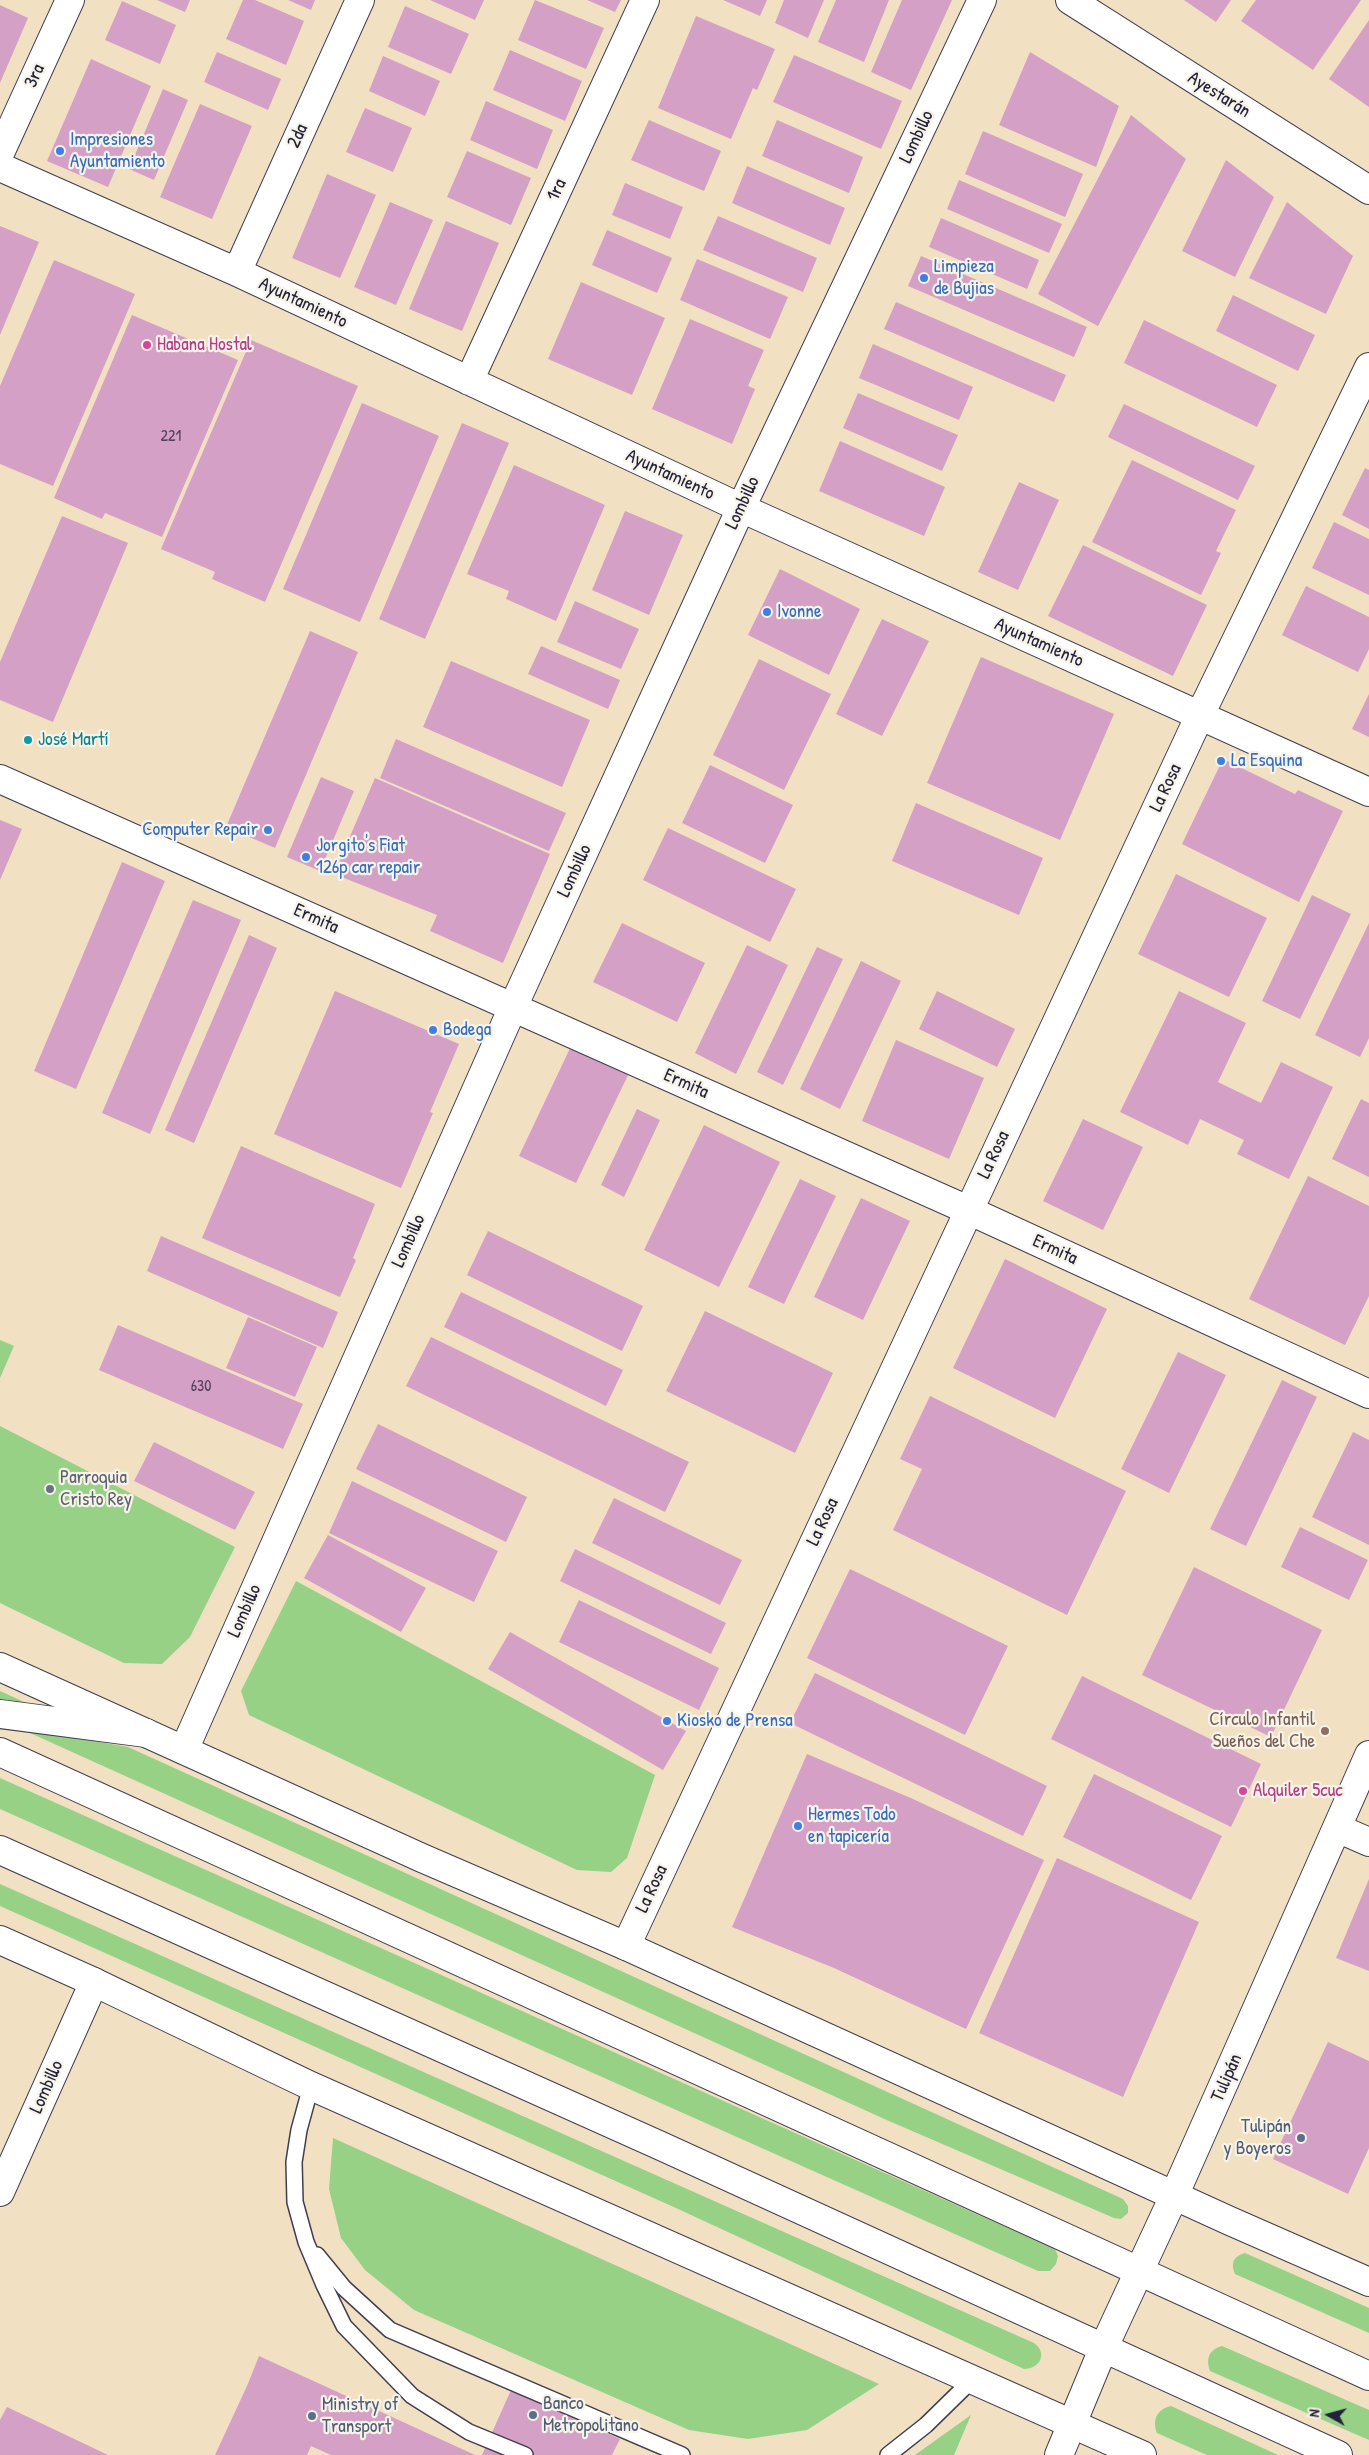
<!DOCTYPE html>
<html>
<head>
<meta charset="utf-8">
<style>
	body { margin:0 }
	#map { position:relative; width:1369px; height:2455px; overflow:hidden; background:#f1e0c2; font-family:"Patrick Hand",sans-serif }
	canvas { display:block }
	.north { position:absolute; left:1304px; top:2390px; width:50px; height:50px; -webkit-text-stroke:4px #f7f3e8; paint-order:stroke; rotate:277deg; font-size:14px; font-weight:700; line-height:20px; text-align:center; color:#22223b }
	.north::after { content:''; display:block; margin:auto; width:18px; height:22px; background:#22223b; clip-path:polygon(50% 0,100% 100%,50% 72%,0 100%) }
</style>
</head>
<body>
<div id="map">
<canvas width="1369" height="2455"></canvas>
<div class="north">N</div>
</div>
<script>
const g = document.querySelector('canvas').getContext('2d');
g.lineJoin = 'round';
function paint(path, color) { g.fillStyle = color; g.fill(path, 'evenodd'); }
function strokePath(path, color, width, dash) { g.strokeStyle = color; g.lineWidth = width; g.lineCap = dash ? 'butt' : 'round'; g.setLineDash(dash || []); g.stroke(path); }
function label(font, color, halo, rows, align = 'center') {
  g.font = font + ' "Patrick Hand",sans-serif'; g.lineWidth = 4.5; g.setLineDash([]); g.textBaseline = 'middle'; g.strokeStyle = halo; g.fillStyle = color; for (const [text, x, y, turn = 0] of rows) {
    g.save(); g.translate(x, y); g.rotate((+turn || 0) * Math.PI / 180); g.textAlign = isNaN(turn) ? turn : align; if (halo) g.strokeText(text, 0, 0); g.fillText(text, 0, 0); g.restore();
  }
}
paint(new Path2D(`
	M0,1340l14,6 -14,32z
	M0,1426l235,121 -45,90 -28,27 -38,-1 -124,-60z
	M296,1581l359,194 -28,83 -16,14 -34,-2 -328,-155 -8,-24z
	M0,1691l33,15 -33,-6z
	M19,1728l109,19 995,452 5,7v7l-7,6 -7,-1 -225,-97z
	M0,1778l1055,471 3,7 -2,8 -6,7h-12l-1038,-462z
	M0,1884l1034,459c14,10 6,26 -10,26l-348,-161 -676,-302z
	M333,2138l546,246 -72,46 -59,9 -59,-9 -275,-120 -49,-40 -24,-32 -12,-49z
	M1245,2253l124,55v25l-134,-59c-5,-11 -1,-18 10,-21z
	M1222,2346l147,64v30l-159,-69c-4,-12 -2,-21 12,-25z
	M1171,2406l107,49h-71l-50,-22c-5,-13 0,-24 14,-27z
	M971,2415l-17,40h-39z`), '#96d185');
paint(new Path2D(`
	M157,0h33l-5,12z
	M243,0h12l49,21 -18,44 -60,-26z
	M288,0h27l-4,10z
	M430,0h54l-9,20z
	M535,0l69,28 -18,41 -68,-29z
	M587,0h34l-6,12z
	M723,0h44l-7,16z
	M784,0h40l-16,38 -33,-15z
	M836,0h53l-25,62 -46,-20z
	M902,0h50l-41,90 -40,-18z
	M1184,0h47l-15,22z
	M1256,0h105l-48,70 -72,-49z
	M122,1l54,24 -16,39 -55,-24z
	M0,5l28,13 -28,65z
	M405,6l64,28 -18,40 -63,-27z
	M696,16l79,33 -18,41 -4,-2 -22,51 -73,-31z
	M1369,20v87l-40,-28z
	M510,50l72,31 -17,40 -72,-31z
	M217,52l64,27 -13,31 -64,-28z
	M1030,52l89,54 -23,61 -97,-42z
	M794,55l108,46 -21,48 -108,-47z
	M383,56l57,25 -15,35 -56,-25z
	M91,59l60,27 -43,101 -61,-26z
	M163,89l25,11 -34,80 -25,-11z
	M486,101l67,29 -16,39 -67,-29z
	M200,104l52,22 -40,93 -52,-22z
	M365,108l47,20 -19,44 -47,-20z
	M1131,115l55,44 -88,167 -60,-32z
	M649,120l72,31 -17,40 -73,-31z
	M777,120l86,37 -14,36 -87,-37z
	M983,131l100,43 -18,43 -100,-43z
	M467,151l64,27 -20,47 -64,-28z
	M1226,160l48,37 -39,80 -53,-26z
	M747,166l98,42 -15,37 -98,-42z
	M327,174l49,21 -36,83 -48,-20z
	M959,180l103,44 -13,29 -102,-44z
	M625,183l58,24 -13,32 -58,-24z
	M390,202l43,18 -37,85 -42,-18z
	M1287,202l66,54 -27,58 -77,-36z
	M718,216l99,42 -14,34 -100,-42z
	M941,218l98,42 -12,29 -98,-42z
	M446,221l53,22 -37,88 -53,-22z
	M0,226l39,16 -39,93z
	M607,230l65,28 -15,35 -65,-28z
	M921,256l166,71 -13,30 -166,-71z
	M697,259l91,38 -18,42 -90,-39z
	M54,260l81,34 -82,192 -53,-22v-78z
	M581,282l84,36 -33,77 -84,-36z
	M1233,295l82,40 -17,36 -82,-40z
	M896,302l170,73 -12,27 -170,-73z
	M132,315l106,45 -76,177 -57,-24 -3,6 -48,-21z
	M690,319l74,31 -16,36 7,3 -23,55 -80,-35z
	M1144,320l133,65 -20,42 -133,-64z
	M251,340l107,46 -93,216 -53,-23 3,-7 -54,-23z
	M873,344l100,43 -14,33 -100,-42z
	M858,393l100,42 -16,36 -99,-43z
	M362,403l77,33 -79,186 -77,-33z
	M1124,404l131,62 -17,34 -130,-63z
	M462,423l47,20 -84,196 -46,-20z
	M840,441l105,46 -21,49 -105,-45z
	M1132,460l104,50 -20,41 5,2 -20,42 -109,-53z
	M514,465l91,40 -49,116 -50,-22 3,-8 -42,-17z
	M1365,468l4,2v59l-27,-14z
	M1019,482l40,18 -41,90 -40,-18z
	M625,511l58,24 -34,80 -57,-25z
	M62,516l66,27 -75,179 -53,-22v-38z
	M1334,522l35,17v56l-57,-27z
	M1083,545l124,60 -34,71 -125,-60z
	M780,569l80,40 -31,66 -81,-40z
	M1306,586l63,31v32l-11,23 -76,-37z
	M575,601l64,28 -18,40 -64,-27z
	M882,619l47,22 -47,95 -46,-22z
	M310,631l48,21 -83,196 -49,-21z
	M541,646l79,34 -12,29 -80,-35z
	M981,657l133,57 -54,126 -133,-57z
	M759,659l72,35 -47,96 -71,-35z
	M451,661l139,59 -28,67 -139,-60z
	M1369,694v43l-17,-8z
	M396,739l170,74 -17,38 -169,-73z
	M1223,759l72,35 3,-4 45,21 -44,91 -117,-58z
	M710,765l83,40 -28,58 -83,-40z
	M321,777l33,14 -34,80 -33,-14z
	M375,778l175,76 -47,109 -73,-32 7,-16 -103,-41z
	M916,803l127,55 -24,57 -127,-54z
	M0,820l22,9 -22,51z
	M668,828l128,61 -26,53 -127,-62z
	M122,862l43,19 -89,208 -42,-18z
	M1176,874l91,44 -38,79 -91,-43z
	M1312,895l39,19 -51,105 -38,-18z
	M193,900l48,20 -91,214 -48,-21z
	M622,923l83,40 -28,59 -84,-40z
	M1369,923v115l-9,19 -45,-22z
	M249,935l28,13 -83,195 -29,-13z
	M747,945l41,20 -52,109 -41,-21z
	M817,947l26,12 -60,126 -26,-13z
	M861,961l40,20 -61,128 -40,-20z
	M335,991l124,53 -29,68 3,1 -32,75 -127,-54z
	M937,991l78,38 -18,38 -78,-38z
	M1179,991l67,32 -28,59 43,21 20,-41 52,25 -44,92 -52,-25 7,-14 -44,-21 -12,26 -68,-33z
	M896,1040l88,38 -35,81 -87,-38z
	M572,1044l58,27 -54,112 -57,-27z
	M1361,1099l8,4v74l-37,-18z
	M637,1109l23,11 -36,77 -23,-12z
	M1083,1119l60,28 -40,83 -60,-29z
	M704,1125l76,37 -61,125 -75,-37z
	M241,1146l134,58 -22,54 3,2 -16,37 -138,-59z
	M1308,1176l61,30v90l-24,49 -96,-46z
	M800,1179l36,17 -52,108 -36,-17z
	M861,1198l49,23 -47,99 -49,-23z
	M488,1231l155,75 -21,45 -155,-76z
	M161,1236l177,76 -15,36 -176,-77z
	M1005,1259l102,50 -52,109 -102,-50z
	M461,1292l162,78 -17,36 -162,-79z
	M705,1311l128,62 -38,80 -129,-62z
	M248,1317l69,30 -22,50 -69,-29z
	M118,1325l185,79 -20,45 -184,-79z
	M431,1337l258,125 -24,50 -259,-126z
	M1178,1352l48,23 -57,118 -48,-24z
	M1282,1380l35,17 -71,149 -36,-17z
	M930,1396l196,95 -59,124 -174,-85 29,-61 -22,-10z
	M378,1424l149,73 -21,45 -150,-73z
	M1353,1432l16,8v105l-57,-28z
	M154,1442l101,50 -20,38 -101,-49z
	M352,1481l146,70 -24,51 -145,-69z
	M614,1498l128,62 -22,45 -128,-62z
	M1300,1527l68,33 -19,40 -68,-33z
	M328,1535l98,53 -25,44 -97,-54z
	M575,1549l151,74 -15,31 -151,-73z
	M1194,1567l128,63 -51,107 -129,-62z
	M850,1569l158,77 -43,89 -158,-77z
	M579,1600l140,68 -20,42 -140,-68z
	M510,1632l176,99 -23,39 -175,-101z
	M815,1673l232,113 -24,50 -233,-113z
	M1082,1676l179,88 -30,63 -180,-88z
	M807,1754l106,45 131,61 -78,169 -132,-61 -102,-41z
	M1094,1774l128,62 -31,64 -128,-63z
	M1057,1858l142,64 -76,175 -144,-64z
	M1369,1879v92l-33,-13z
	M1328,2042l41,19v87l-21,46 -75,-35z
	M259,2356l216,99h-144l-20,-9 -4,9h-92l32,-69z
	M511,2390l109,49 -8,16h-130z
	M7,2407l101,48h-108v-35z`), '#d5a0c6');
const lane = new Path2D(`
	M311,2086l-12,44 -5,32 1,40 11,40 18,43 20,41 68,70 57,36 56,23
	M317,2255l27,33 46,42 292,125
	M888,2455l38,-30 47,-46`);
const street = new Path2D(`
	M0,153l70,-153
	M0,167l237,105 504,236 628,284
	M237,272l123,-272
	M469,381l176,-381
	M0,779l968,431 401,184
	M184,1750l329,-743 228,-499 241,-508
	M1337,1828l32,14
	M626,1946l574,-1231 169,-348
	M0,2192l94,-210`);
const secondary = new Path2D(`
	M1070,0l299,190
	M1059,2455l44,-106 71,-153 195,-441`);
const primary = new Path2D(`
	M0,1667l422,191 204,88 604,275 139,61
	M0,1940l94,42 217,104 831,369`);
const highway = new Path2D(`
	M0,1714l146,19
	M0,1752l1369,624
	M0,1850l661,296 677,309`);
strokePath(lane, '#413e4f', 18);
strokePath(street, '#413e4f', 30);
strokePath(secondary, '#413e4f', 30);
strokePath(primary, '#413e4f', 30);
strokePath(highway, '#413e4f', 30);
strokePath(lane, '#fff', 15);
strokePath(street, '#fff', 28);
strokePath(secondary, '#fff', 28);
strokePath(primary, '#fff', 28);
strokePath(highway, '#fff', 28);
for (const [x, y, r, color] of [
	[60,151,5,"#3f7fe0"],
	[924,278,5,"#3f7fe0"],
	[147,345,5,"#d1479c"],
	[767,612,5,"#3f7fe0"],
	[28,740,5,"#0f9aa8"],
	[1221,761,5,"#3f7fe0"],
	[268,830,5,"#3f7fe0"],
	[306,857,5,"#3f7fe0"],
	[433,1030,5,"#3f7fe0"],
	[50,1489,5,"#6b7280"],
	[667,1721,5,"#3f7fe0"],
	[1325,1731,5,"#8d6e63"],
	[1243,1791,5,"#d1479c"],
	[798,1826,5,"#3f7fe0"],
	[1301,2138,5,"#5c6f8a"],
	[533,2415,5,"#5c6f8a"],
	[312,2416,5,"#5c6f8a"]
]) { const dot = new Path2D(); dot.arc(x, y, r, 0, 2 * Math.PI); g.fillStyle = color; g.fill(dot); strokePath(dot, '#f7f3e8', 2); }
label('16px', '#4f425e', null, [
	["221",171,437],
	["630",201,1387]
]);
label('19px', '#22223b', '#f7f3e8', [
	["3ra",35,76,-65],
	["Ayestarán",1219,95,32],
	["2da",298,136,-66],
	["Lombillo",917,137,-65],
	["1ra",557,190,-65],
	["Ayuntamiento",303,303,25],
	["Ayuntamiento",670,475,25],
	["Lombillo",743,503,-65],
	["Ayuntamiento",1039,643,24],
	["La Rosa",1166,788,-65],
	["Lombillo",575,871,-65],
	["Ermita",316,919,24],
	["Ermita",686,1084,24],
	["La Rosa",994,1155,-65],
	["Lombillo",409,1241,-66],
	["Ermita",1055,1250,25],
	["La Rosa",823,1522,-65],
	["Lombillo",245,1611,-66],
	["La Rosa",652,1889,-65],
	["Tulipán",1227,2078,-66],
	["Lombillo",47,2087,-66]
]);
label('19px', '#366cbe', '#f7f3e8', [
	["Impresiones",70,140],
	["Ayuntamiento",70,162],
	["Limpieza",934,267],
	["de Bujias",934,289],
	["Ivonne",777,612],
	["La Esquina",1231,761],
	["Computer Repair",258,830,"right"],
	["Jorgito's Fiat",316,846],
	["126p car repair",316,868],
	["Bodega",443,1030],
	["Kiosko de Prensa",677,1721],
	["Hermes Todo",808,1815],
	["en tapicería",808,1837]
], 'left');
label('19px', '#b23c85', '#f7f3e8', [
	["Habana Hostal",157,345],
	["Alquiler 5cuc",1253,1791]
], 'left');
label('19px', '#0d838f', '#f7f3e8', [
	["José Martí",38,740]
], 'left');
label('19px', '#5b616d', '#f7f3e8', [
	["Parroquia",60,1478],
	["Cristo Rey",60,1500]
], 'left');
label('19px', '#785e54', '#f7f3e8', [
	["Círculo Infantil",1315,1720],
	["Sueños del Che",1315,1742]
], 'right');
label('19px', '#4e5e75', '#f7f3e8', [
	["Tulipán",1291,2127,"right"],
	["y Boyeros",1291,2149,"right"],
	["Banco",543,2404],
	["Metropolitano",543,2426],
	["Ministry of",322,2405],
	["Transport",322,2427]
], 'left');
</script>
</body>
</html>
